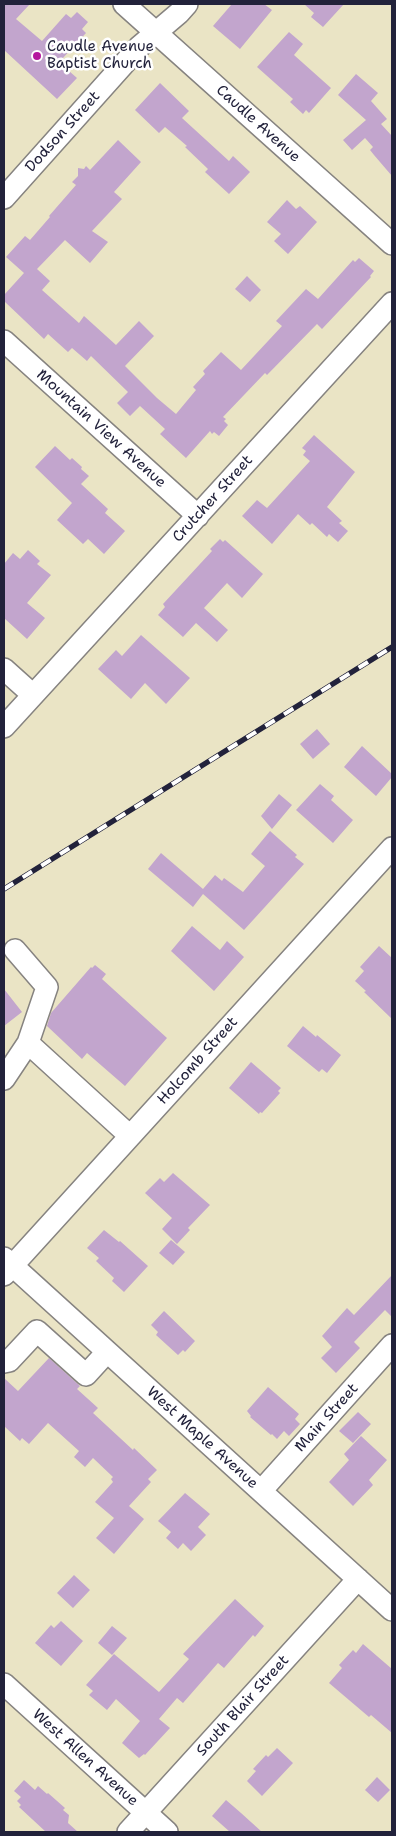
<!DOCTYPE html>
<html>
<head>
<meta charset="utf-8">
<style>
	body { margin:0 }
	#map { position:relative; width:396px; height:1836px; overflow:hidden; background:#eae4c5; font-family:"Shantell Sans",sans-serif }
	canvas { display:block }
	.frame { position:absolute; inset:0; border:5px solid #22223b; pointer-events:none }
</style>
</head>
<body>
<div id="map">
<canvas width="396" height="1836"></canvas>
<div class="frame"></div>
</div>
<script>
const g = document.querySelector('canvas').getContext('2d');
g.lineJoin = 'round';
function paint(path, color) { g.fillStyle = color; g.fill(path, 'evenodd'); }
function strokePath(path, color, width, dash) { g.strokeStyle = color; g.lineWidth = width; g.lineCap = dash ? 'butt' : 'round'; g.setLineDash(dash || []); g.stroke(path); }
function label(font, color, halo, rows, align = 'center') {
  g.font = font + ' "Shantell Sans",sans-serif'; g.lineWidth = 5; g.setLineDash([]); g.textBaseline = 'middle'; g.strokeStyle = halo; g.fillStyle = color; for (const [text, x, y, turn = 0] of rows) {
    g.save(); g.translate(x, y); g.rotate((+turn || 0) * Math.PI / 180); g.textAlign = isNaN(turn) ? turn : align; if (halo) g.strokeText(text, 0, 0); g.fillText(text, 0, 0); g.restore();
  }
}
paint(new Path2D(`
	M4,4h26l-14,15 26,22 24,-27 5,4 6,-6 11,10 -6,7 4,4 -24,26 9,9 -2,3 8,7 -20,21 -53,-49z
	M232,4h32l8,6 -32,39 -27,-23z
	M304,4h40l-21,23 -12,-10 3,-4z
	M289,32l14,12 -9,11 37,33 -22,25 -3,-3 -3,4 -13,-12 3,-3 -36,-32z
	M356,74l22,19 -7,8 16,18 -6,5 11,12v40l-18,-21 -4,-5 3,-3 -8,-9 -13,12 -9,-10 23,-20 -28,-25z
	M160,83l29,28 -7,7 47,43 4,-5 17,16 -21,22 -24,-22 3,-3 -23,-22 2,-1 -22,-19 -6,6 -24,-23z
	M118,140l23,22 -27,30 8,7 -30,32 16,11 -18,21 -25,-23 -28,29 13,12 -8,9 37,33 5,-7 32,29 23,-24 15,15 -29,30 32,32 19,16 20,-24 -3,-3 12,-13 -2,-3 18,-19 20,18 41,-44 -6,-5 30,-32 12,10 35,-39 2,2 4,-4 15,13 -4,5 1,1 -49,52 -5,-5 -50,51 -2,-2 -42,44 3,2 -2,2 4,4 -9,11 -5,-4 -2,2 -2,-3 -24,27 -26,-24 5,-5 -25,-23 -10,10 -13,-13 11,-11 -37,-36 -4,5 -15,-13 -4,4 -20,-18 -4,5 -40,-38v-6l20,-22 -18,-16 19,-21 5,4 20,-23 -1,-1 27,-31 -4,-3 6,-6v-8l6,1 2,-3 4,4z
	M287,200l9,9 4,-3 17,16 -29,32 -14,-13 7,-7 -14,-12z
	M247,276l14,14 -11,12 -15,-13z
	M314,435l41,37 -28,35 15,14 -3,2 9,8 -10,11 -9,-8 -2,3 -15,-14 -2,2 -12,-11 -26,30 -30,-28 15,-16 10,8 43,-47 -7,-6 3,-4 -4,-3z
	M55,446l15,14 2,-2 10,9 -1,2 8,7 -8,8 27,25 -3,4 20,18 -21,23 -16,-15 -5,5 -26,-24 15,-17 -37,-36z
	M220,539l3,3 2,-2 38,34 -21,24 -15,-15 -23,25 24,22 -11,12 -21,-19 -13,14 -25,-22 7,-8 -2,-3 49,-53 -2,-2z
	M28,550l12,11 -3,3 14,11 -24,28 18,15 -18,21 -23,-21v-54l9,-11 7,6z
	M141,635l49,43 -24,26 -21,-21 -14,16 -33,-30 18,-19 6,6z
	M317,729l13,15 -17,15 -13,-15z
	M362,746l30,28v3l-16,19 -32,-29z
	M320,784l14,12 -3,4 22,20 -20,23 -37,-33z
	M279,794l13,11 -20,24 -11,-13z
	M270,831l27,24 -2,2 9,7 -60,66 -41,-36 -10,13 -45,-38 13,-16 42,36 12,-14 7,6 2,-3 19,14 22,-26 -14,-12z
	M192,926l28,24 7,-9 17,16 -30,34 -43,-40z
	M379,946l13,12v61l-28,-27 2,-1 -11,-10 9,-10 -4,-4z
	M95,965l11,9 -4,5 65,59 -42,48 -38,-33 -5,6 -35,-33 4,-13 40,-46 1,1z
	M4,989l18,23 -18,14z
	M303,1026l13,11 1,-2 24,20 -14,18 -5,-4 -3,3 -32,-26z
	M251,1062l30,26 -3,3 2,2 -18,20 -2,-1 -1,2 -30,-26z
	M173,1173l37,32 -22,23 2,2 -13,14 -15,-15 10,-11 -27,-25 15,-15 4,4z
	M104,1230l15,12 1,-1 28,25 -24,26 -12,-11 2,-3 -18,-17 3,-3 -12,-10z
	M171,1240l14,12 -12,13 -14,-12z
	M392,1275v42l-7,-7 -31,32 6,6 -24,25 -15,-15 11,-11 -10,-11 25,-28 7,7z
	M164,1311l31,30 -10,11 -2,-2 -5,5 -22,-20 2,-3 -7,-7z
	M49,1358l31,28 -3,3 21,19 -5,5 40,37 1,-2 23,22 -9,9 3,3 -22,24 15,13 -30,35 -18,-16 18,-20 -19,-16 18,-20 -2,-3 2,-2 -20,-19 -8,9 -11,-10 5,-6 -31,-28 -19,21 -7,-6 -2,3 -16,-15v-48l14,13z
	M268,1387l31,27 -4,5 5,5 -11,12 -5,-5 -7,8 -5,-5 -1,1 -21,-18 1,-1 -4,-5z
	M358,1412l13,12 -18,19 -14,-12z
	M361,1436l26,24 -18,20 4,5 -20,21 -24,-24 20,-22 -5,-6z
	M185,1493l25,21 -12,13 8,8 -15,16 -8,-8 -5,6 -12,-11 5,-6 -13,-11z
	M74,1575l16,15 -17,18 -16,-15z
	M235,1599l29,27 -9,11 -2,-2 -29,33 -6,-5 -35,40 -6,-5 -18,21 11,9 -25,27 -1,-1 -5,4 -17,-15 18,-22 -24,-22 -9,11 -18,-15 4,-4 -7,-6 28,-31 45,38 30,-33 -6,-5z
	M61,1621l22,20 -22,25 -26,-23 16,-18 3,3z
	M112,1626l15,12 -15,17 -14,-12z
	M363,1644l29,25v64l-21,-18 -2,2 -40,-34 13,-15 -3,-3 14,-15 3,3z
	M277,1748l16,15 -31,33 -15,-15 9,-10 -3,-2 13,-14 2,2z
	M377,1777l13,13 -12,12 -13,-12z
	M24,1780l11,10 3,-4 9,8 1,-1 17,15 -2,2 6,5 -1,8 10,9h-32l-27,-25 2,-2 -4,-4 4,-4 -7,-6z
	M226,1800l15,13 21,19h-32l-18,-16z`), '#c2a5cd');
const minor = new Path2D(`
	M124,4l268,240
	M4,198l135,-151 40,-34 8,-9
	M4,341l194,175
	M4,669l29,26
	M4,727l388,-424
	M15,950l32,37 -19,56
	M4,1079l24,-36 102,93
	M4,1258l388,352
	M4,1275l388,-427
	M4,1362l5,-1 28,-30 49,44 21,-23
	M261,1491l131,-146
	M4,1684l163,148
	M128,1832l230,-253`);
strokePath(minor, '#868380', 24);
strokePath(minor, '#fff', 21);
const rail = new Path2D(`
	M4,889l388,-242`);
strokePath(rail, '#22223b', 5.5);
strokePath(rail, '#fff', 4, [11]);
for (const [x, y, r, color] of [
	[37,56,5,"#b5179e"]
]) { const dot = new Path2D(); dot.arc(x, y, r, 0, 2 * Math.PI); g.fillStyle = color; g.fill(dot); strokePath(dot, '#fff', 2); }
label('15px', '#22223b', '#fff', [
	["Caudle Avenue",47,47],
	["Baptist Church",47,64]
], 'left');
label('15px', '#22223b', '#fff', [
	["Caudle Avenue",258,124,42],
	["Dodson Street",63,132,-48],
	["Mountain View Avenue",101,429,42],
	["Crutcher Street",213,499,-48],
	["Holcomb Street",198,1061,-48],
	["Main Street",327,1418,-48],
	["West Maple Avenue",202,1438,42],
	["South Blair Street",243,1706,-48],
	["West Allen Avenue",85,1758,42]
]);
</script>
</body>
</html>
